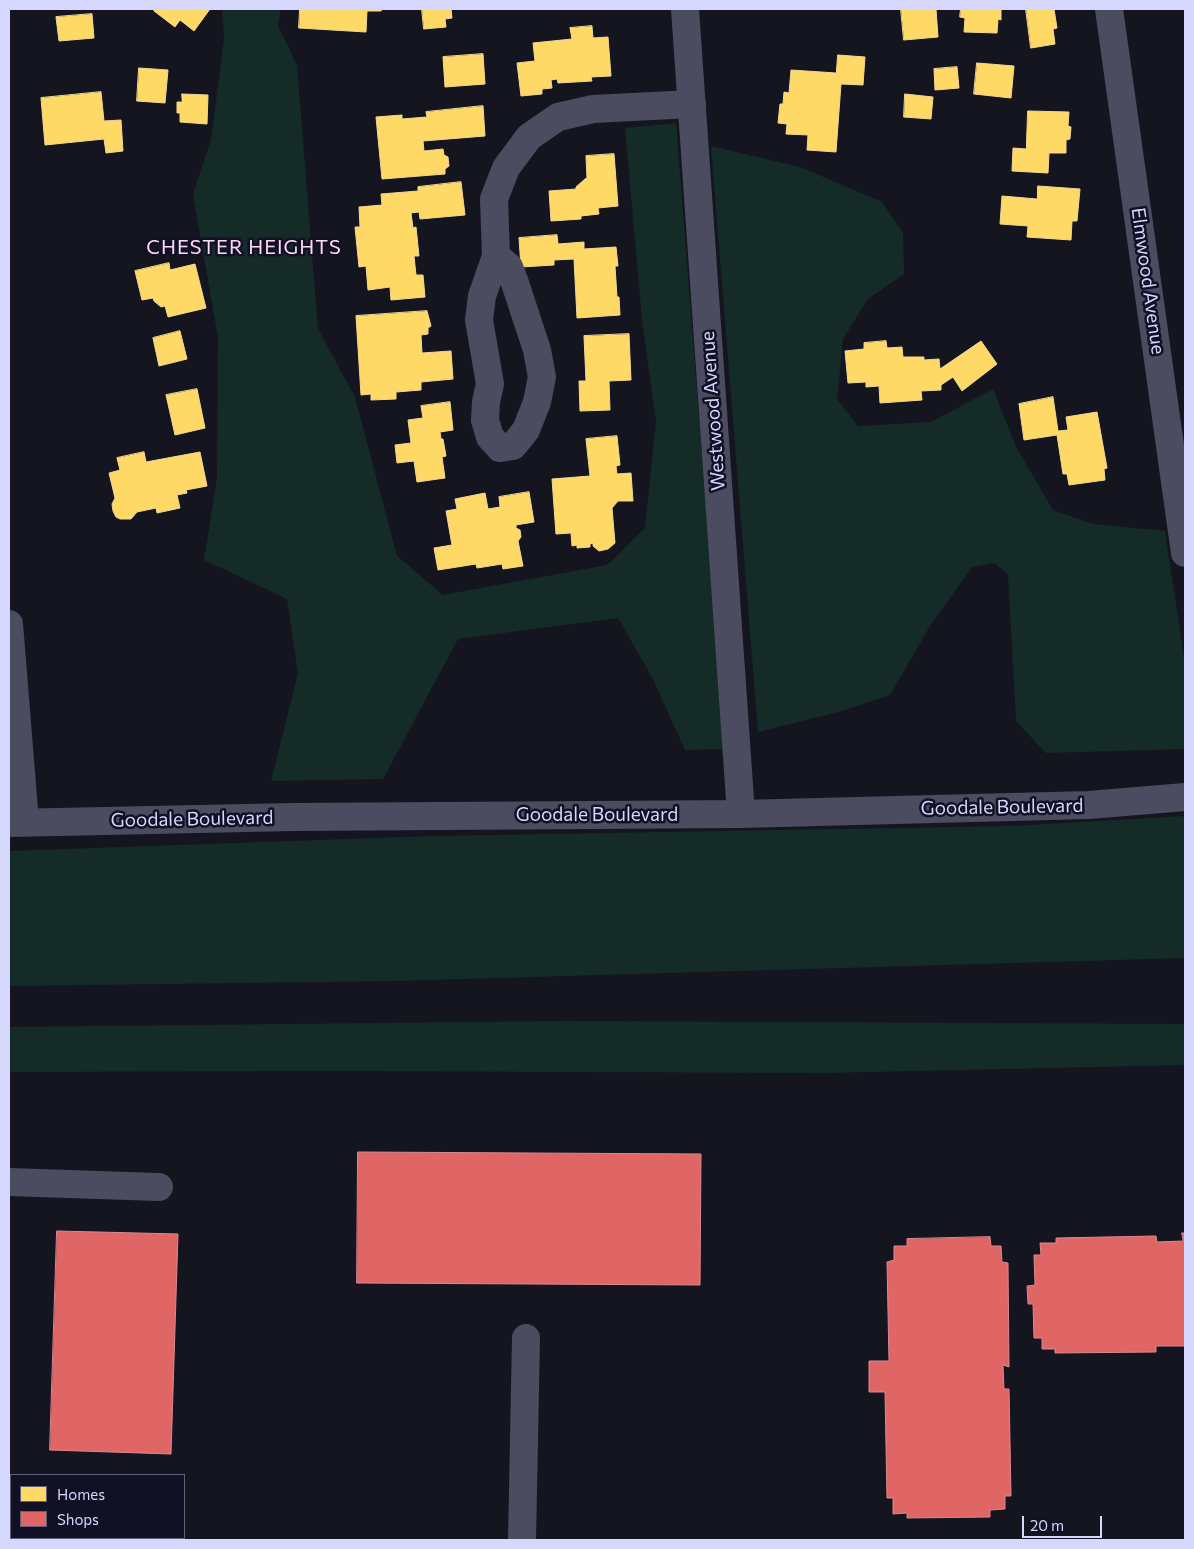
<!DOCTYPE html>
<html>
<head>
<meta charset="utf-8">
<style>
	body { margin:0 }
	#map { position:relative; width:1194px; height:1549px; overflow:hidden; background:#151520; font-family:Commissioner,sans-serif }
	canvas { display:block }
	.frame { position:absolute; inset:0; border:10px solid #d6d7fd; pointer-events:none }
	.legend { position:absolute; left:10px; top:1474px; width:175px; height:65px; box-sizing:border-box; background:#111025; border:1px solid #60607b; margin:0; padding:6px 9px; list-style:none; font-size:15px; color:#d6d7fd }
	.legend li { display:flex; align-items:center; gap:10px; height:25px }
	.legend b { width:25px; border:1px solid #60607b }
	.scale { position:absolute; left:1022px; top:1516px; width:80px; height:22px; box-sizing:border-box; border:2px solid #d6d7fd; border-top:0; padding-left:6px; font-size:15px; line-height:18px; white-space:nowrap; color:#d6d7fd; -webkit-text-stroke:4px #111025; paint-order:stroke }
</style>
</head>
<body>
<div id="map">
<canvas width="1194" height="1549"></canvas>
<div class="frame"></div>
<ul class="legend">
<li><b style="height:14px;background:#ffd966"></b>Homes</li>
<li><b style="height:14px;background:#e06666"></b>Shops</li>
</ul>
<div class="scale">20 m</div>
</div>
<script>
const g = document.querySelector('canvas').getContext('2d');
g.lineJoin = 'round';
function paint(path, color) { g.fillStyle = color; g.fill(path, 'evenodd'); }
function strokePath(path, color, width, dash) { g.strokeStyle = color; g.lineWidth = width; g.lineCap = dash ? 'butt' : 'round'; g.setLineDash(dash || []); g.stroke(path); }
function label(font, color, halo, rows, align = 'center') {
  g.font = font + ' Commissioner,sans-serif'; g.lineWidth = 5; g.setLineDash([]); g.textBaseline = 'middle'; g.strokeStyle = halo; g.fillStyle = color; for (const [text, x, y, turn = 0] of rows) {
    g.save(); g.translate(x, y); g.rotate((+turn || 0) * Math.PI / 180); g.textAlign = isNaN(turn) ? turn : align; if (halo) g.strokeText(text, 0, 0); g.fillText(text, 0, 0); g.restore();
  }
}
paint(new Path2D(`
	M222,9h59l-3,17 19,39 21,264 37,68 42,159 46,39 164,-30 38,-37 11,-107 -14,-101 -17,-192 51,-5 49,626 -40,1 -32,-71 -35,-61 -160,21 -75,140 -112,2 27,-108 -11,-74 -83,-39 13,-82 1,-140 -25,-144 18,-54 13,-101z
	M711,146l89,21 82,35 21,31 1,41 -36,25 -25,40 -6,60 21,27 73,-4 62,-33 23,58 37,63 40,14 72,7 20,133v85l-139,4 -30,-32 -8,-147 -14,-11 -22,4 -42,59 -40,69 -48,16 -84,21z
	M1185,816v142l-791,23 -385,5v-135l424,-15 578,-10z
	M564,1021l621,3v41l-360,8 -496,-2 -320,1v-45z`), '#142b28');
const homes = new Path2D(`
	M155,9h55l-16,22 -14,-11 -5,7 -21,-16z
	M300,9h82l-1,2h-14l-1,21 -67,-4z
	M422,9h29l1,9 -7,1 1,8 -22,2z
	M901,9h35l2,28 -34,3z
	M961,9h40v11l-3,-1 -1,14 -33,-1 1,-14 -5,-1z
	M1026,9h28l3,19 -4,1 2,15 -24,4z
	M92,14l2,24 -35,3 -3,-24z
	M592,26l1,12 15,-1 3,39 -20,1 1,4 -34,2 -1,-4 -6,1 1,8 -10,1v5l-21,2 -4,-33 18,-2 -2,-18 39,-4 -2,-11z
	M483,54l2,30 -40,3 -2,-30z
	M838,55l27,2 -2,28 -22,-1 -5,68 -29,-2 1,-15 -22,-1 1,-10 -9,-1 2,-19h3l1,-12 5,1 2,-23 45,3z
	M977,63l37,3 -3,32 -37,-4z
	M957,67l2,21 -24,2 -1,-21z
	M139,68l29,2 -3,33 -28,-2z
	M101,92l3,29 17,-1 2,31 -17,2 -2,-14 -59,6 -4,-47z
	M182,94l26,1 -1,29 -27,-2v-9h-3v-11h5z
	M905,94l28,3 -2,22 -27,-2z
	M483,106l2,30 -62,5 1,10 19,-2 1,6 4,2 1,9 -4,3v5l-63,5 -6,-62 26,-2v4l25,-2 -1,-5z
	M1028,111l41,1 -1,14 3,1 -1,12 -4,1v13h-17l-1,20 -36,-2 1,-23 13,1z
	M614,154l4,52 -20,2 1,6 -18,2v3l-30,2 -2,-30 27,-2v-2l9,-8 2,-1 -1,-22z
	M461,182l4,33 -45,4 -1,-7 -8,1 2,15 3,-1 3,29h-5l2,19h7l2,22 -34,3 -1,-13 -22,3 -2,-24 -7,1 -4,-40h5l-1,-20 23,-2 -1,-11 37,-3v-4z
	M1038,186l42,3 -3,32h-5l-1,19 -44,-3 1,-11 -28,-2 2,-28 35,3z
	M557,235l1,9 26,-2v7l32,-2 2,19h-3l2,31h2l1,18 -43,3 -3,-59 -20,1v5l-33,2 -2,-29z
	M169,263l1,7 25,-6 11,44 -38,9 -3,-11 -4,1 -7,-6 -1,-3 -11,2 -7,-29z
	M427,311l4,15 -3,2v6l-7,1 1,18 29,-2 2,28 -32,3v8l-25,2v7l-25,1v-6l-10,1 -5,-79z
	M180,331l7,28 -28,7 -6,-28z
	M629,334l2,46 -22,1 1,29 -30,1 -1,-30h7l-2,-45z
	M886,341l1,7 15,-1 1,10h21v3l15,-1 1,10 41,-28 16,23 -35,27 -9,-14 -12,8v5l-20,1 1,9 -42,3 -1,-17 -13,1v-5l-18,1 -3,-32 19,-2v-6z
	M197,389l8,39 -30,7 -9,-40z
	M1053,397l5,34 10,-1 -2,-13 31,-5 10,56 -3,1 1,11 -36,5 -2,-11h-4l-6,-39 -33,5 -5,-36z
	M450,402l3,28 -13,2 1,7h2l3,17 -4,1 3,21 -28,4 -3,-21 -17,2 -2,-18 16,-2 -3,-23 15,-2 -2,-12z
	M617,436l3,29 -4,1 1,8 14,-1 2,28h-15l-6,7 3,35 -7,6 -9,2 -6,-5v-3l-3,1v3l-13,1v-3l-5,1 -1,-13 -15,1 -4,-55 38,-3 -4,-37z
	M144,452l2,10 54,-10 7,34 -21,4 1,3 -10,2 3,13 -23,5 -1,-5 -19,4 -6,7h-11l-4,-2 -3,-6 -1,-7 3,-6 -6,-25 11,-3 -3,-12z
	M529,492l5,30 -18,3v3l4,2 1,7 -3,4 5,25 -20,3 -1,-5 -25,4 -1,-4 -38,6 -4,-22 18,-3 -6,-34 11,-2 -2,-10 30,-6 3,16 12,-2 -1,-10z`);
paint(homes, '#ffd966');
strokePath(homes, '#f3d893', 1);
const shops = new Path2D(`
	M358,1152l343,2 -1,131 -343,-2z
	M57,1231l121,3 -7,220 -121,-4z
	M1182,1233h3v117v-4h-29v6l-101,1v-4h-13v-11h-8l-1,-34h-5l-1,-18 8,-1 -1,-30h7l-1,-12h16v-5l100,-2 1,6 26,-1z
	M990,1237l1,9h10l1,16 6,1 1,104 -6,-2 1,24h5l2,107h-6v13l-15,1v7l-83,1v-5l-14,1v-16h-6l-2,-106h-16v-31h20l-2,-99 7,-2v-14h13v-7z`);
paint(shops, '#e06666');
strokePath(shops, '#dd8893', 1);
strokePath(new Path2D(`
	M685,9l56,805
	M1109,9l76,544
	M496,256l13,11 6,16 22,67 5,27 -5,25 -11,28 -13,16 -13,2 -10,-11 -5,-17 1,-18 4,-18 -11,-64 3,-24z
	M496,256l-2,-57 12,-31 23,-31 29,-20 35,-8 99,-5
	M9,624l16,198
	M9,823l285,-6 447,-3 348,-9 96,-8
	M9,1182l150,5
	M522,1540l4,-202`), '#4b4c60', 28);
label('19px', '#d6d7fd', '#111025', [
	["Elmwood Avenue",1148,281,82],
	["Westwood Avenue",713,411,-94],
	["Goodale Boulevard",1002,807,-1],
	["Goodale Boulevard",597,815],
	["Goodale Boulevard",192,819,-1]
]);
g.letterSpacing = '1px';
label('20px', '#fdd8f5', '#111025', [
	["CHESTER HEIGHTS",244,247]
]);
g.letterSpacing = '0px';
</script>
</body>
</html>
